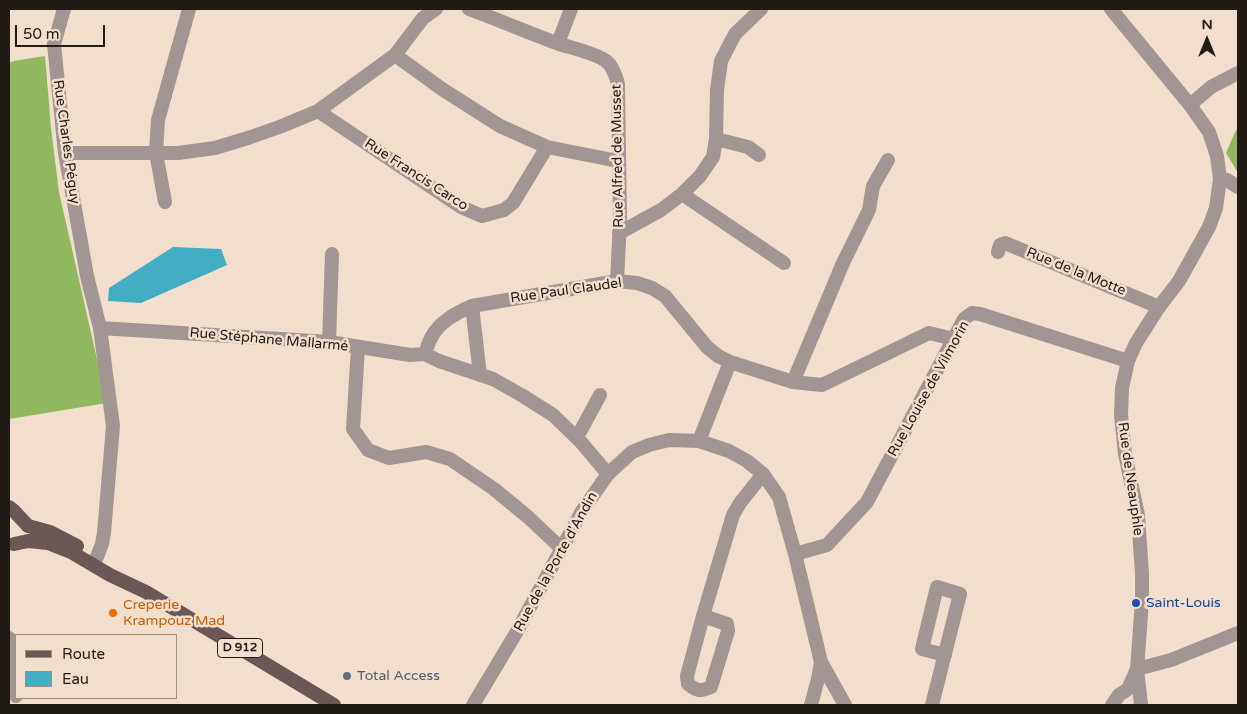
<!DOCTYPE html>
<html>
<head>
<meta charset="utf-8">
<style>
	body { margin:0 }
	#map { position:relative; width:1247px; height:714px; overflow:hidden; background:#f1decd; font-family:"Varela Round",sans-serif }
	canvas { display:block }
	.frame { position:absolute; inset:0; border:10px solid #211b15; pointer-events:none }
	.legend { position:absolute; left:15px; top:634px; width:162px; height:65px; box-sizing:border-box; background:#f1decd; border:1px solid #9e9083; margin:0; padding:6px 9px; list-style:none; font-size:15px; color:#211b15 }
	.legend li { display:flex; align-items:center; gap:10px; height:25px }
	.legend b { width:25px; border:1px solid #9e9083 }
	.north { position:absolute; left:1182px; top:15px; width:50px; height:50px; -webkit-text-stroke:4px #f1decd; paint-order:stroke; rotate:0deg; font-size:14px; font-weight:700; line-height:20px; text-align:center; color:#211b15 }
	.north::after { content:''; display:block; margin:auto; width:18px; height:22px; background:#211b15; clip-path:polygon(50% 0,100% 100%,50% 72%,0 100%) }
	.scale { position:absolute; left:15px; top:25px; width:90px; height:22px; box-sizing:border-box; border:2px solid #211b15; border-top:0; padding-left:6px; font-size:15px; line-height:18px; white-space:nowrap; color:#211b15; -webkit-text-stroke:4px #f1decd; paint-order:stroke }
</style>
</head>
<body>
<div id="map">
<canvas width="1247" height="714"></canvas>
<div class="frame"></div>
<ul class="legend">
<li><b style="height:6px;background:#6b5755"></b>Route</li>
<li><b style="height:14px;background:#42adc3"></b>Eau</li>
</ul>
<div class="north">N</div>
<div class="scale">50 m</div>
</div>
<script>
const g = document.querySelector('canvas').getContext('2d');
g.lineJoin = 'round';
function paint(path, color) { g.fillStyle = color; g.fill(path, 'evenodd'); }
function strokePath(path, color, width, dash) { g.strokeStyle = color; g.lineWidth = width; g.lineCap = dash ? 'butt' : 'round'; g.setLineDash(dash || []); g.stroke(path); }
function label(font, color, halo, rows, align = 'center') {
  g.font = font + ' "Varela Round",sans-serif'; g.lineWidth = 5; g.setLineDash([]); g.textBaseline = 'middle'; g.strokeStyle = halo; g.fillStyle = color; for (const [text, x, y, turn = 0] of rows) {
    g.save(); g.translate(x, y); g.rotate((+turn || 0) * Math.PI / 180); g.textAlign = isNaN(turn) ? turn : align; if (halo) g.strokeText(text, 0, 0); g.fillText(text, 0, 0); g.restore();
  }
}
paint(new Path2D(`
	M45,56l6,72 8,64 48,211 -98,16v-356l5,-2z
	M1238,129v44l-12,-20 10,-23z`), '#91b85e');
paint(new Path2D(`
	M173,247l48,2 6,16 -86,38 -33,-2 1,-13z`), '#42adc3');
strokePath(new Path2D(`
	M64,9l-10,35 11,109 22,123 13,52 13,98 -9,107 -2,11 -5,13
	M469,9c30,11 60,24 90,35 13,4 36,9 47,17 7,5 10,15 12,23l2,137 -3,60
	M558,43l13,-34
	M395,55l47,34 58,37 47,21 71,14
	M1190,105l21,-18 27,-14
	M318,111l143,96 21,9 22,-6 9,-7 34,-56
	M716,139l32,8 11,8
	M65,153h113l37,-5 36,-11 31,-11 36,-15 77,-56 28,-37 13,-9
	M1220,179l7,1 11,7
	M682,194l102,69
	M165,202l-9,-49 2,-33 31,-111
	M619,233l42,-23 21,-16 18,-18 13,-19 3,-18 1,-49 4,-29 14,-27 26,-25
	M998,252l2,-7 5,-2 154,64
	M472,306l8,69
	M100,328l229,14 81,13 15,-1 14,7 54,18 30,17 30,19 27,26 28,33
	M329,342l3,-88
	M358,347l-5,82 15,21 21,8 37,-6 24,7 44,30 34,28 34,32
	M425,354c2,-5 3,-11 6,-16 8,-16 25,-25 41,-32l145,-25 20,2 15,5 13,8 42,51 11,9 12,6 63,20 29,3 107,-52 25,6
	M793,382l50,-119 26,-53 4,-24 15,-26
	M576,437l5,-7 19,-35
	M699,441l31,-79
	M795,554l32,-9 40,-43 97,-183 8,-6 8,1 148,47
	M703,616l24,8 1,7 -17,56c-11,5 -14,4 -23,-3l-1,-8 16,-60 30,-101 7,-12 23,-29
	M9,638l7,58
	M473,705l43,-72 66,-122 26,-37 24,-22 17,-7 20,-5 30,1 30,10 18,10 16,13 16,23 16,57 26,108 24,43
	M811,705l7,-26 3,-17
	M932,705l28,-111 -23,-7 -15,62 23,6
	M1112,705l7,-10 9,-6 9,-20 34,-9 67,-27`), '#a19694', 14);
strokePath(new Path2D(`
	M1111,9l79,96 19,27 8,24 3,23 -4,29 -7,19 -30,54 -20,26 -23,36 -8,18 -6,27 -1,27 4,39 13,61 4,59v27l-5,68 4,36`), '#a19694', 14);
strokePath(new Path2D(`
	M9,507l5,4 14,15 22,6 27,14
	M14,544l14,-3 20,2 23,9 39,23 36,17 188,113`), '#6b5755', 14);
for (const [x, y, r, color] of [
	[1136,603,5,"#1a4fb4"],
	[113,613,5,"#e8710a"],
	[347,676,5,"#5c6f8a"]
]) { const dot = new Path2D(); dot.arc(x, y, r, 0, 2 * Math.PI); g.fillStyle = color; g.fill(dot); strokePath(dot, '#f1decd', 2); }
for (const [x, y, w] of [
	[240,648,45]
]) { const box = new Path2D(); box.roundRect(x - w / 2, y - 9.5, w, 19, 4); g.fillStyle = '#f1decd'; g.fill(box); strokePath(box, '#211b15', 1); }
label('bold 12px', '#211b15', null, [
	["D 912",240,648]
]);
label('14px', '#211b15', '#f1decd', [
	["Rue Charles Péguy",66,142,82],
	["Rue Alfred de Musset",618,156,-91],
	["Rue Francis Carco",416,175,33],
	["Rue de la Motte",1076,272,22],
	["Rue Paul Claudel",566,291,-8],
	["Rue Stéphane Mallarmé",269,340,5],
	["Rue Louise de Vilmorin",929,389,-61],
	["Rue de Neauphle",1130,479,82],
	["Rue de la Porte d'Andin",556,562,-61]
]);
label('14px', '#164399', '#f1decd', [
	["Saint-Louis",1146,603]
], 'left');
label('14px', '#c56008', '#f1decd', [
	["Creperie",123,605],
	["Krampouz Mad",123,621]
], 'left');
label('14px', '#4e5e75', '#f1decd', [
	["Total Access",357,676]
], 'left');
</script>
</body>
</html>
